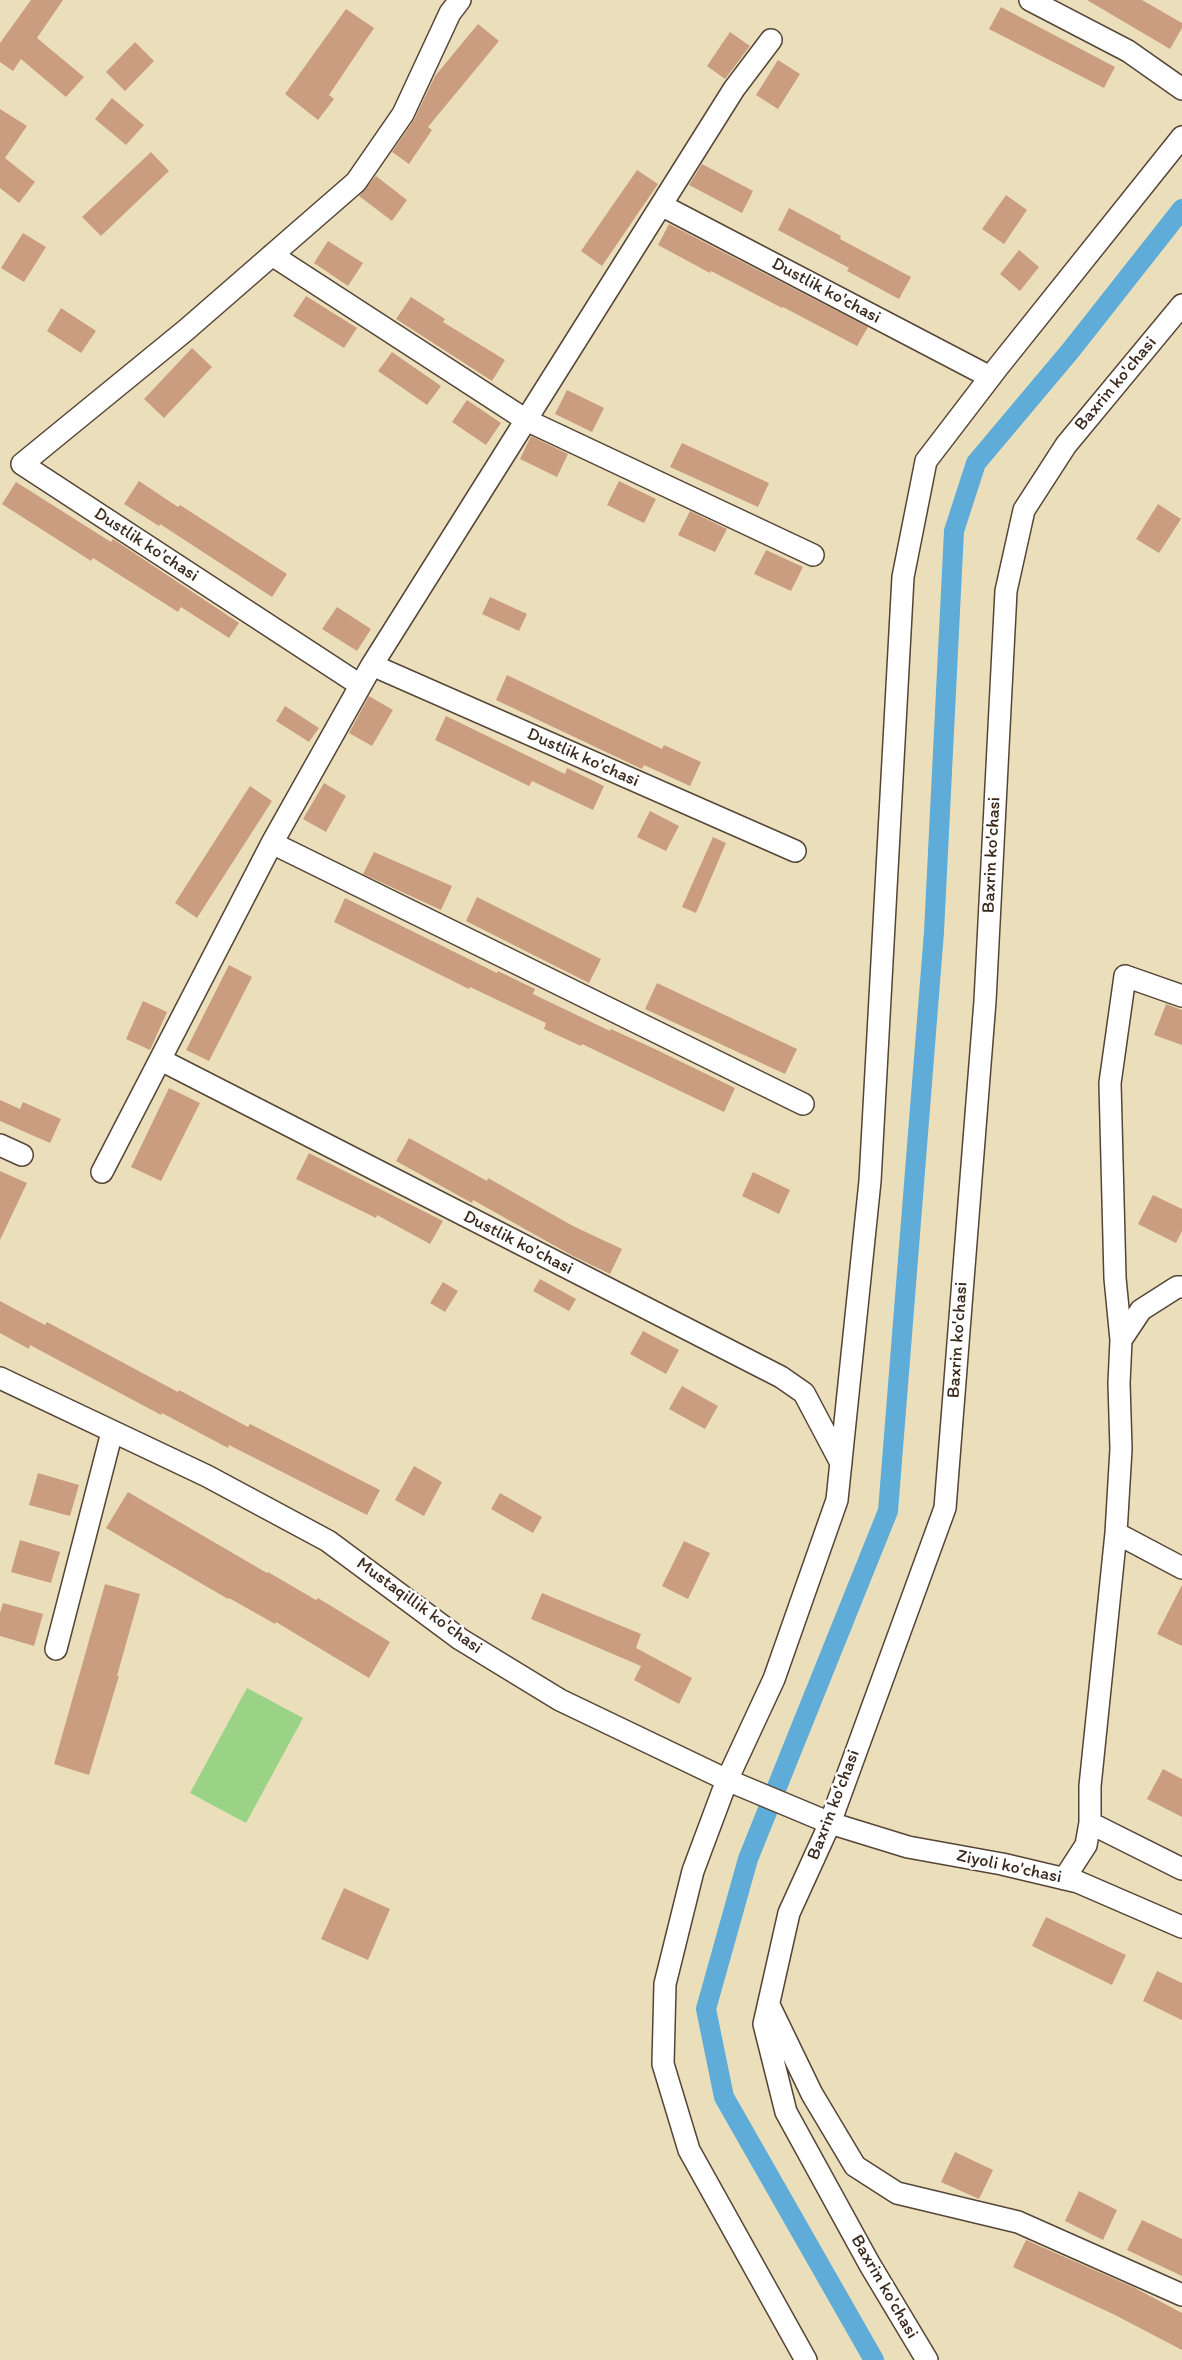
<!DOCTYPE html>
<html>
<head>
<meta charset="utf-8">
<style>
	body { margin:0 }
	canvas { display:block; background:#ebdfbb }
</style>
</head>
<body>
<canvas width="1182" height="2360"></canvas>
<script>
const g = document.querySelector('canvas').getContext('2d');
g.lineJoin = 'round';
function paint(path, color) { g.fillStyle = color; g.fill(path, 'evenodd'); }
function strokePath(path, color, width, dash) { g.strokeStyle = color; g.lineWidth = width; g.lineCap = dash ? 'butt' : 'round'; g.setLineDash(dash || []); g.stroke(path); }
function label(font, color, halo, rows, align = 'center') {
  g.font = font + ' Itim,sans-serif'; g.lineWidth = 5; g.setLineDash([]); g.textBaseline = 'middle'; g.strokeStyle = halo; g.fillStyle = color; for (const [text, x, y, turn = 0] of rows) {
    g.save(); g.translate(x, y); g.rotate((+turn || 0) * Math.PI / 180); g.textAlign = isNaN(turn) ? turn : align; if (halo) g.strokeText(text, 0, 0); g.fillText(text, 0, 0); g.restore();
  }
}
paint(new Path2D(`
	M247,1688l56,30 -57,105 -56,-30z`), '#9ad386');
strokePath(new Path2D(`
	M874,2360l-150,-263 -18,-88 42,-150 140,-348 46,-579 20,-401 22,-68 95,-113 111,-141`), '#5eacd7', 20);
paint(new Path2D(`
	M31,0h32l-26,38 47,39 -18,20 -45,-38 -8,12 -13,-9v-19z
	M1087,0h55l40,23v5l-12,21z
	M1001,7l114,60 -11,21 -115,-59z
	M346,9l28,19 -45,67 5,4 -16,21 -33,-26z
	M478,24l21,17 -71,86 4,3 -23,34 -17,-12 22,-32 21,-44z
	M730,32l20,14 -25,33 -18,-13z
	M135,42l19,19 -29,30 -19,-19z
	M778,60l22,14 -22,35 -22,-14z
	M112,98l32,27 -18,20 -31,-26z
	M0,109l27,17 -22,32 30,24 -16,21 -19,-15z
	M151,152l18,19 -68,65 -19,-19z
	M702,164l51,27 -11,22 -53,-28z
	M637,170l21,14 -56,82 -21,-15z
	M376,176l31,24 -15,21 -33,-25z
	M1006,195l21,15 -23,34 -22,-15z
	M789,208l52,28 -1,3 71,38 -12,22 -52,-28 2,-3 -71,-38z
	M669,224l199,103 -11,19 -74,-39 -1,1 -71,-37 -1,2 -52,-28z
	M23,233l23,14 -22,35 -23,-14z
	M328,241l35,22 -15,23 -34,-23z
	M1019,250l20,17 -19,24 -20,-17z
	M306,296l51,32 -13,20 -51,-32z
	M411,297l34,22 -2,3 62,38 -13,21 -96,-62z
	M61,308l35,23 -15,22 -34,-22z
	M192,348l20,19 -48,51 -20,-19z
	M392,352l49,34 -14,19 -49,-34z
	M567,390l37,18 -12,24 -37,-18z
	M467,400l34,23 -15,22 -34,-23z
	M531,436l37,18 -11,23 -37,-18z
	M682,443l87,40 -11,24 -88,-40z
	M139,481l39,26 2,-2 107,69 -15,23 -112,-73 -1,2 -35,-22z
	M619,481l37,18 -12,24 -37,-18z
	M16,482l95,60 2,-3 126,84 -10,15 -48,-31 -3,5 -85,-54 -2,3 -89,-57z
	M1158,504l23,15 -22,34 -23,-14z
	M690,511l37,18 -12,23 -37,-17z
	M766,550l37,17 -12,24 -37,-17z
	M490,597l37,17 -8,17 -37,-17z
	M337,607l34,22 -14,22 -35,-22z
	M507,675l155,74 2,-4 37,17 -11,24 -46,-21 -2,4 -146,-69z
	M369,696l24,14 -21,36 -23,-13z
	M285,706l34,22 -10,14 -33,-21z
	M446,716l119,58 2,-6 37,18 -11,24 -61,-29 -3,5 -94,-46z
	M324,783l22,13 -20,36 -23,-13z
	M250,786l22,15 -75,117 -22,-15z
	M650,811l29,15 -13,25 -29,-14z
	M713,837l13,6 -30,70 -14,-6z
	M374,852l78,34 -11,24 -78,-36z
	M477,897l124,62 -12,24 -123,-62z
	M345,898l152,75 1,-2 37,18 -2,5 77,37 1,-2 46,21 78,38 -11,24 -142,-68 -1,2 -37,-17 2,-6 -76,-36 -1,2 -135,-67z
	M229,965l23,12 -43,84 -23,-11z
	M657,983l140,66 -12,25 -140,-65z
	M143,1001l24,11 -17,38 -24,-11z
	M1166,1004l16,6v35l-28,-10z
	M169,1088l31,15 -39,78 -30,-14z
	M0,1100l20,9 3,-7 38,17 -11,24 -50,-22z
	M409,1138l78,43 1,-3 85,48 49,23 -12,25 -37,-18 -100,-56 -1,3 -76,-42z
	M309,1153l134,68 -13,23 -53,-29 -1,3 -80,-39z
	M0,1171l27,12 -27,57z
	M753,1172l37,18 -11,24 -37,-18z
	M1153,1195l29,14v22l-6,12 -38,-19z
	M540,1279l36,20 -7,12 -36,-20z
	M443,1282l15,9 -13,21 -15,-9z
	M0,1301l45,24 2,-3 131,70 1,-2 69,37 2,-3 130,66 -13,25 -138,-70 -1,3 -66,-35 -1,2 -131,-70 -1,4 -29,-16z
	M643,1331l36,19 -13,24 -36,-20z
	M682,1386l36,20 -13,23 -36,-20z
	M414,1466l28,16 -18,34 -29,-16z
	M38,1473l41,12 -9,31 -41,-11z
	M128,1492l139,81 1,-1 48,28 2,-2 72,44 -21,36 -93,-56 -1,2 -46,-26 -1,1 -122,-71z
	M500,1493l42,24 -9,16 -42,-24z
	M20,1540l40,12 -9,31 -40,-11z
	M684,1541l26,12 -22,46 -26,-13z
	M105,1584l35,10 -23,82h2l-30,99 -35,-11z
	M1182,1585v61l-25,-12z
	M542,1593l99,41 -5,14 56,30 -13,26 -45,-24 7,-14 -110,-47z
	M3,1603l40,11 -9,32 -34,-10v-23z
	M1163,1769l19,10v38l-35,-18z
	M344,1888l46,21 -22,51 -47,-21z
	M1046,1917l80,38 -14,30 -80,-39z
	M1157,1971l25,12v37l-39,-19z
	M955,2152l38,18 -14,29 -38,-17z
	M1079,2191l38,19 -14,30 -38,-19z
	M1142,2220l40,19v37l-55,-26z
	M1026,2240l107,47 49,26v37l-67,-35 -102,-48z`), '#cb9d80');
const street = new Path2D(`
	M1030,0l98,51 54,38
	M661,205l329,172
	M272,255l254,165 287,135
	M372,665l423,186
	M360,685l-338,-221 164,-134 170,-148 47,-68 47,-101 10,-13
	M272,843l531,261
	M161,1060l620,317 23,16 37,70
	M0,1145l22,10
	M102,1172l170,-329 100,-178 362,-576 37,-49
	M1121,1340l20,-30 36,-23h5
	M0,1378l207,98 121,65 132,98 100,61 167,80 103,43 78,24 94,17 76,18 104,45
	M1116,1533l66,35
	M56,1649l56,-217
	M1090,1823l92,46
	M1064,1879l22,-34 4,-22v-37l26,-253 5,-84 -2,-66 2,-43 -6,-62 -5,-195 15,-107 57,20
	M769,2005l43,89 43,72 42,27 121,29 164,73
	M806,2360l-117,-210 -26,-86 2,-80 28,-113 34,-91 47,-101 63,-179 33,-319 33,-604 23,-116 72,-94 184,-230
	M927,2360l-57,-95 -84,-153 -22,-88 25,-111 41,-90 115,-315 40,-507 21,-410 18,-81 42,-65 116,-140`);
strokePath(street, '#554536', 24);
strokePath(street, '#fff', 21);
label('18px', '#3b2a1e', '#fff', [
	["Dustlik ko'chasi",826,291,28],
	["Baxrin ko'chasi",1116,384,-50],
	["Dustlik ko'chasi",146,545,33],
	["Dustlik ko'chasi",583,758,24],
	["Baxrin ko'chasi",992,855,-87],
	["Dustlik ko'chasi",518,1243,27],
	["Baxrin ko'chasi",958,1340,-86],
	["Mustaqillik ko'chasi",419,1606,36],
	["Baxrin ko'chasi",834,1805,-69],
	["Ziyoli ko'chasi",1009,1867,12],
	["Baxrin ko'chasi",884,2287,60]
]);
</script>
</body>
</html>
